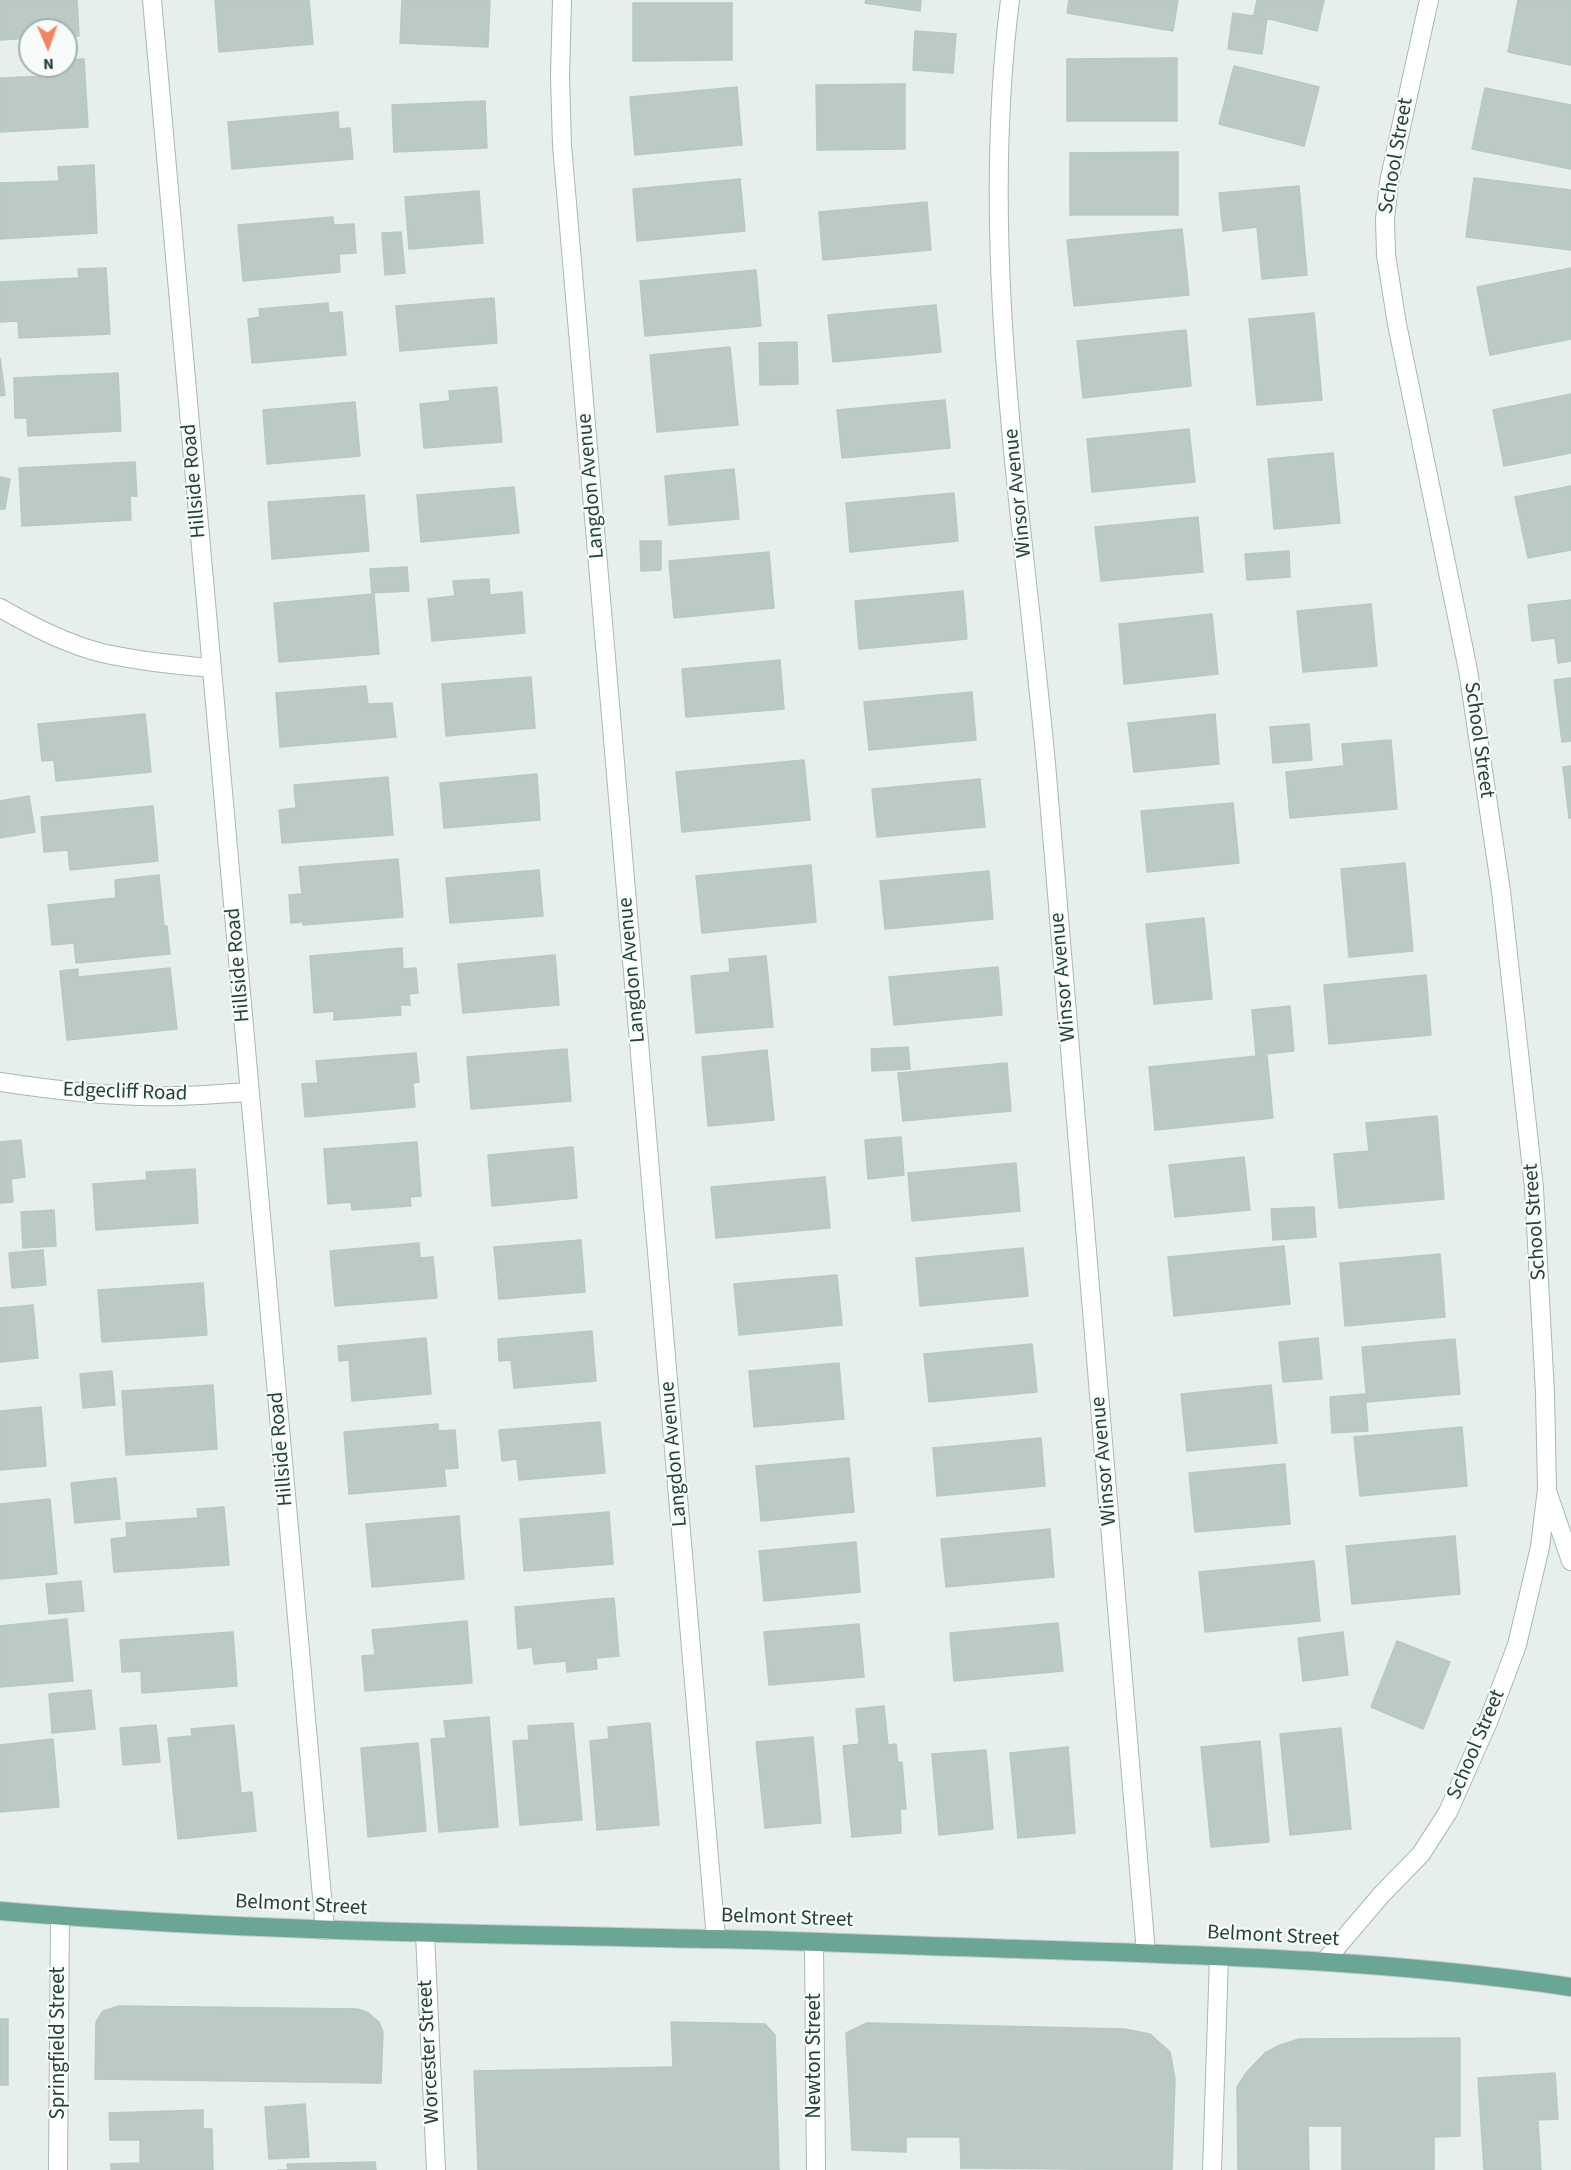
<!DOCTYPE html>
<html>
<head>
<meta charset="utf-8">
<style>
	body { margin:0 }
	#map { position:relative; width:1571px; height:2170px; overflow:hidden; background:#e6efeb; font-family:"Source Sans 3",sans-serif }
	canvas { display:block }
	.north { position:absolute; left:18px; top:18px; width:60px; height:60px; box-sizing:border-box; background:#f7fbf9; border:2px solid #a3b1ad; border-radius:50%; rotate:178deg; font-size:16px; font-weight:700; line-height:24px; text-align:center; color:#24423a }
	.north::after { content:''; display:block; margin:auto; width:21px; height:27px; background:#f4845f; clip-path:polygon(50% 0,100% 100%,50% 72%,0 100%) }
</style>
</head>
<body>
<div id="map">
<canvas width="1571" height="2170"></canvas>
<div class="north">N</div>
</div>
<script>
const g = document.querySelector('canvas').getContext('2d');
g.lineJoin = 'round';
function paint(path, color) { g.fillStyle = color; g.fill(path, 'evenodd'); }
function strokePath(path, color, width, dash) { g.strokeStyle = color; g.lineWidth = width; g.lineCap = dash ? 'butt' : 'round'; g.setLineDash(dash || []); g.stroke(path); }
function label(font, color, halo, rows, align = 'center') {
  g.font = font + ' "Source Sans 3",sans-serif'; g.lineWidth = 4.5; g.setLineDash([]); g.textBaseline = 'middle'; g.strokeStyle = halo; g.fillStyle = color; for (const [text, x, y, turn = 0] of rows) {
    g.save(); g.translate(x, y); g.rotate((+turn || 0) * Math.PI / 180); g.textAlign = isNaN(turn) ? turn : align; if (halo) g.strokeText(text, 0, 0); g.fillText(text, 0, 0); g.restore();
  }
}
const building = new Path2D(`
	M0,0h77l2,36h-13v-6h-36v8l-30,2z
	M215,0h94l4,44 -94,8z
	M402,0h88l-2,47 -88,-4z
	M866,0h55l-1,11 -55,-8z
	M1069,0h109l-5,31 -106,-18z
	M1257,0h67l-7,31 -63,-16z
	M1518,0h53v65l-63,-13z
	M633,3h99v57l-99,1z
	M1233,13l34,5 -5,36 -34,-5z
	M915,31l41,3 -3,39 -40,-3z
	M1177,58v63h-110v-62z
	M84,59l4,68 -88,5v-54l49,-2v-10h17v-6z
	M1234,66l85,21 -15,59 -85,-22z
	M905,84v65l-88,1 -1,-65z
	M737,87l5,58 -107,10 -5,-58z
	M1485,88l86,17v64l-99,-20z
	M485,101l2,47 -93,4 -2,-47z
	M338,112l1,17 11,-1 3,31 -121,10 -4,-47z
	M1178,152v63h-108v-62z
	M94,165l3,68 -97,6v-56l59,-2 -1,-14z
	M1474,178l97,12v60l-105,-13z
	M740,179l5,52 -108,10 -4,-52z
	M1299,186l8,89 -45,4 -5,-52 -34,4 -4,-38z
	M479,191l4,52 -74,6 -4,-52z
	M927,202l4,48 -108,10 -4,-48z
	M333,217l1,8 20,-1 2,29 -17,1 1,18 -97,9 -5,-56z
	M1182,229l7,66 -115,11 -7,-66z
	M401,232l4,41 -20,2 -3,-42z
	M106,268l4,66 -91,4 -1,-17 -18,1v-40l79,-4 -1,-9z
	M1571,268v71l-81,16 -13,-68z
	M756,270l5,56 -116,10 -5,-55z
	M494,298l3,45 -97,8 -4,-45z
	M328,303l1,10 13,-1 4,43 -94,8 -4,-44 12,-2 -1,-8z
	M936,305l5,47 -108,10 -5,-47z
	M1314,313l8,87 -65,5 -8,-86z
	M1186,330l5,56 -108,12 -6,-57z
	M797,342l1,42 -38,1 -1,-42z
	M730,347l8,78 -81,7 -7,-77z
	M0,358l5,37 -5,1z
	M118,373l3,58 -93,5 -1,-18h-12l-1,-40z
	M497,387l5,55 -78,6 -4,-44 30,-3 -1,-10z
	M1571,394v59l-67,13 -11,-56z
	M945,400l5,48 -108,10 -5,-48z
	M355,402l5,54 -93,8 -4,-54z
	M1189,429l6,53 -103,10 -5,-53z
	M1333,453l7,70 -66,6 -6,-70z
	M135,462l2,34h-7l1,24 -109,6 -3,-58z
	M734,469l5,50 -70,6 -4,-49z
	M0,477l10,2 -5,30h-5z
	M1571,486v64l-43,8 -13,-61z
	M514,487l5,46 -98,9 -4,-47z
	M954,493l4,48 -108,11 -4,-49z
	M364,495l5,56 -97,8 -4,-57z
	M1198,517l5,55 -102,9 -6,-54z
	M640,541h21v29l-20,1z
	M1289,551l1,26 -43,3 -2,-26z
	M769,552l5,56 -100,10 -5,-57z
	M407,567l2,24 -37,2 -2,-24z
	M489,579l1,16 32,-3 3,41 -93,8 -4,-42 27,-3 -2,-15z
	M963,591l4,48 -108,10 -4,-48z
	M374,594l5,60 -100,8 -5,-59z
	M1571,600v61l-13,2 -3,-25 -23,3 -4,-36z
	M1371,604l6,62 -74,6 -6,-61z
	M1212,614l6,60 -94,10 -5,-60z
	M780,660l4,49 -98,8 -4,-48z
	M531,677l4,51 -89,8 -4,-52z
	M1571,678v63l-9,1 -8,-62z
	M366,686l2,18 24,-1 4,34 -116,10 -4,-54z
	M972,692l4,48 -107,10 -5,-48z
	M145,714l6,58 -95,9 -2,-21 -12,1 -4,-37z
	M1215,714l4,50 -85,8 -6,-49z
	M1309,724l3,36 -39,3 -3,-36z
	M1391,740l6,69 -107,9 -4,-46 58,-6 -2,-22z
	M804,760l6,60 -128,12 -6,-60z
	M1571,766v52h-2l-6,-51z
	M537,774l3,46 -96,8 -4,-45z
	M388,777l5,58 -111,8 -3,-33 17,-2 -2,-23z
	M980,779l5,48 -108,10 -5,-48z
	M29,796l6,36 -35,6v-37z
	M1233,803l6,60 -92,9 -6,-61z
	M153,806l5,55 -88,9 -2,-20 -24,2 -3,-35z
	M398,859l5,58 -100,8v-3l-12,1 -2,-28 13,-1 -3,-27z
	M1405,863l8,88 -64,6 -8,-88z
	M811,865l5,57 -114,11 -6,-57z
	M539,870l4,46 -93,7 -4,-45z
	M989,871l4,48 -108,10 -5,-48z
	M159,875l5,51h3l3,28 -94,9 -2,-20 -22,2 -4,-40 68,-7 -1,-18z
	M1204,918l8,81 -58,5 -8,-80z
	M402,948l1,21 13,-1 2,25 -9,1 1,11h-10l1,10 -67,5v-9l-20,2 -4,-57z
	M555,955l4,50 -96,8 -5,-49z
	M766,956l7,71 -77,6 -5,-57 39,-4 -1,-13z
	M998,967l4,48 -108,10 -5,-48z
	M170,968l7,61 -110,11 -7,-69 18,-2v8z
	M1426,975l5,60 -102,9 -5,-59z
	M1290,1006l4,45 -38,4 -4,-45z
	M908,1047l2,22 -38,2 -1,-22z
	M567,1049l4,52 -100,8 -4,-52z
	M767,1050l7,70 -66,6 -6,-69z
	M416,1053l3,29 -6,1 2,24 -110,10 -3,-33 16,-1 -2,-22z
	M1267,1055l6,63 -118,12 -6,-63z
	M1007,1063l4,48 -108,10 -5,-48z
	M1437,1116l7,83 -105,9 -5,-54 35,-3 -3,-28z
	M901,1137l3,38 -36,4 -3,-39z
	M21,1140l4,37 -14,2 2,23 -13,1v-61z
	M417,1142l4,54 -11,1 1,9 -59,4 -1,-8 -23,2 -4,-55z
	M573,1147l4,51 -85,8 -4,-51z
	M1244,1157l6,53 -75,7 -6,-52z
	M1016,1163l4,48 -108,10 -4,-48z
	M195,1169l3,54 -102,7 -3,-46 54,-4 -1,-8z
	M825,1177l5,51 -114,10 -5,-51z
	M1314,1207l2,30 -43,3 -2,-31z
	M54,1210l2,36 -33,2 -2,-36z
	M581,1240l4,52 -86,7 -5,-52z
	M419,1243l1,15 13,-1 4,41 -102,8 -5,-55z
	M1284,1246l6,58 -116,12 -6,-59z
	M1023,1248l5,48 -108,10 -4,-48z
	M43,1250l3,35 -34,3 -3,-35z
	M1440,1254l5,63 -100,9 -5,-63z
	M837,1275l5,50 -103,10 -5,-51z
	M203,1283l4,52 -105,7 -4,-52z
	M33,1305l5,53 -38,4v-54z
	M592,1331l4,50 -82,7 -3,-28 -12,1 -1,-22z
	M426,1338l5,56 -79,7 -3,-41 -10,1 -1,-15z
	M1318,1338l4,41 -39,3 -4,-40z
	M1455,1339l5,55 -93,8 -5,-55z
	M1032,1344l5,48 -108,10 -5,-48z
	M839,1363l5,56 -90,8 -5,-56z
	M112,1371l3,34 -32,3 -3,-34z
	M213,1385l4,64 -91,6 -4,-64z
	M1271,1385l6,58 -90,8 -6,-57z
	M1365,1394l3,37 -36,2 -2,-36z
	M41,1407l5,59 -46,4v-59z
	M600,1422l5,51 -86,7 -2,-21 -15,2 -3,-31z
	M438,1424v7l17,-1 3,38 -14,1 2,17 -97,8 -5,-62z
	M1462,1427l5,59 -107,10 -6,-59z
	M1041,1438l4,48 -108,10 -4,-48z
	M849,1458l5,54 -93,9 -5,-55z
	M1285,1464l5,60 -95,8 -6,-59z
	M116,1478l4,41 -45,4 -4,-40z
	M50,1499l7,75 -57,5v-75z
	M224,1507l5,58 -115,7 -3,-33 16,-2 -1,-14 72,-5 -1,-9z
	M609,1512l4,52 -89,7 -4,-52z
	M459,1516l5,63 -92,8 -6,-63z
	M1050,1529l4,48 -108,10 -5,-48z
	M1455,1536l5,58 -108,10 -6,-58z
	M856,1542l4,50 -96,9 -5,-50z
	M1314,1561l6,60 -115,11 -6,-60z
	M81,1581l3,30 -35,3 -3,-30z
	M614,1598l5,58 -23,2 1,11 -30,3 -1,-11 -32,3 -2,-17 -14,2 -3,-42z
	M67,1619l6,62 -73,6v-61z
	M467,1621l5,62 -107,8 -3,-35 13,-1 -3,-25z
	M1058,1623l5,48 -109,10 -4,-48z
	M859,1624l5,53 -95,8 -5,-53z
	M233,1632l4,54 -95,7 -1,-22 -19,1 -2,-32z
	M1343,1632l5,43 -45,6 -5,-43z
	M1397,1641l53,21 -27,67 -52,-22z
	M91,1690l4,39 -43,4 -3,-39z
	M884,1706l4,39 8,-1 2,19 4,-1 4,47h-6l1,24 -49,4 -9,-91 16,-2 -3,-35z
	M489,1717l9,110 -59,5 -8,-93 15,-1 -2,-17z
	M573,1723l9,97 -62,5 -7,-84 16,-1 -1,-14z
	M650,1723l9,102 -62,5 -7,-89 19,-2 -1,-12z
	M156,1725l4,37 -37,3 -3,-37z
	M234,1725l7,68 11,-1 4,39 -78,8 -10,-101 24,-2 -1,-7z
	M1341,1728l10,101 -61,6 -10,-101z
	M813,1737l8,86 -56,5 -9,-86z
	M53,1739l6,68 -59,5v-67z
	M1260,1741l9,101 -58,5 -10,-100z
	M418,1743l8,88 -58,6 -7,-89z
	M1068,1747l7,86 -57,5 -8,-85z
	M986,1750l7,79 -54,6 -7,-81z
	M119,2006l238,3 10,3 12,10 4,10 -2,51 -286,-4 1,-57 7,-11z
	M0,2019h8v66h-8z
	M671,2022l94,2 10,11 4,135h-301l-4,-99 199,-4z
	M867,2023l257,6 26,5 20,18 5,27 -3,91 -211,-2 -1,-31h-54v15l-54,-2 -6,-117z
	M1460,2038v98l-26,1v33h-92v-44h-34l1,44h-71l-1,-83 9,-14 19,-20 15,-8 19,-6z
	M1555,2073l3,46 -20,1 3,50h-57l-6,-92z
	M305,2104l4,53 -40,2 -4,-52z
	M203,2110v19h9l1,41h-102v-6l29,-1v-23h-30l-1,-27z
	M375,2162l1,8h-98h10l-1,-6z`);
paint(building, '#bbcac4');
strokePath(building, '#b8c9c2', 1.5);
const minor = new Path2D(`
	M152,0l173,1930
	M562,0l-2,77 2,68 154,1794
	M1010,0c-33,259 14,518 37,775 36,393 65,786 99,1178
	M0,608c32,18 66,36 102,45 36,8 73,12 110,15
	M0,1082c58,9 117,16 176,14 24,0 49,-3 74,-4
	M1548,1494l23,67
	M425,1934l11,236
	M814,1943l2,227
	M1324,1962l58,-68 39,-40 27,-42 40,-90 29,-77 23,-98 7,-58 -2,-96 -11,-205 -33,-297 -33,-221 -71,-346 -11,-69 -1,-36 4,-37 40,-182
	M58,2170l2,-254
	M1212,2170l7,-213`);
const major = new Path2D(`
	M0,1911c236,20 474,23 711,28 103,2 205,7 308,10 185,6 369,11 552,38`);
strokePath(minor, '#a8b8b2', 20);
strokePath(major, '#c2cac8', 20);
strokePath(minor, '#fff', 18);
strokePath(major, '#6aa596', 18);
label('21px', '#24423a', '#f7fbf9', [
	["School Street",1397,156,-80],
	["Hillside Road",195,481,-95],
	["Langdon Avenue",592,486,-95],
	["Winsor Avenue",1019,493,-96],
	["School Street",1478,740,82],
	["Hillside Road",239,965,-95],
	["Langdon Avenue",633,970,-95],
	["Winsor Avenue",1064,977,-95],
	["Edgecliff Road",125,1093,2],
	["School Street",1536,1222,-94],
	["Hillside Road",282,1449,-95],
	["Langdon Avenue",675,1454,-95],
	["Winsor Avenue",1105,1461,-95],
	["School Street",1477,1745,-67],
	["Belmont Street",301,1906,3],
	["Belmont Street",787,1919,2],
	["Belmont Street",1273,1937,3],
	["Springfield Street",59,2043,-90],
	["Worcester Street",430,2052,-93],
	["Newton Street",815,2056,-90]
]);
</script>
</body>
</html>
